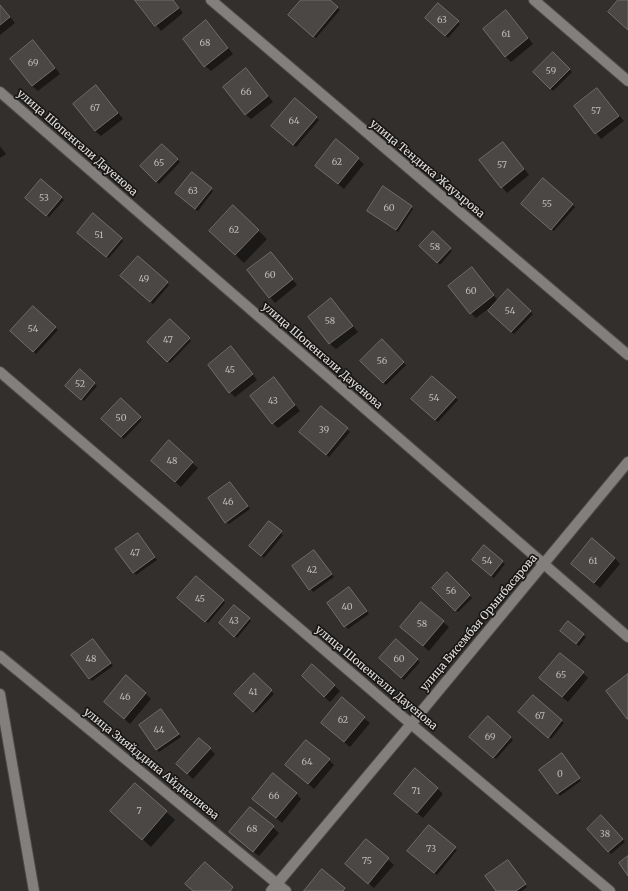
<!DOCTYPE html>
<html>
<head>
<meta charset="utf-8">
<style>
	body { margin:0 }
	canvas { display:block; background:#322f2c }
</style>
</head>
<body>
<canvas width="628" height="891"></canvas>
<script>
const g = document.querySelector('canvas').getContext('2d');
g.lineJoin = 'round';
function paint(path, color) { g.fillStyle = color; g.fill(path, 'evenodd'); }
function strokePath(path, color, width, dash) { g.strokeStyle = color; g.lineWidth = width; g.lineCap = dash ? 'butt' : 'round'; g.setLineDash(dash || []); g.stroke(path); }
function label(font, color, halo, rows, align = 'center') {
  g.font = font + ' Merriweather,serif'; g.lineWidth = 3.5; g.setLineDash([]); g.textBaseline = 'middle'; g.strokeStyle = halo; g.fillStyle = color; for (const [text, x, y, turn = 0] of rows) {
    g.save(); g.translate(x, y); g.rotate((+turn || 0) * Math.PI / 180); g.textAlign = isNaN(turn) ? turn : align; if (halo) g.strokeText(text, 0, 0); g.fillText(text, 0, 0); g.restore();
  }
}
paint(new Path2D(`
	M136,0h37l10,13 -22,18 -5,-6z
	M302,0h26l12,10 -24,28 -24,-20z
	M438,4l22,20 -12,14 -22,-20z
	M0,5l15,18 -15,12z
	M506,12l6,5 21,27 -22,18 -6,-6z
	M212,27l21,27 -22,17 -6,-5z
	M33,41l6,6 21,27 -22,17 -6,-5z
	M553,53l19,19 -19,19 -19,-19z
	M246,70l6,5 21,27 -22,17 -6,-5z
	M96,87l6,5 21,27 -22,17 -6,-5 -21,-27z
	M597,89l5,6 22,26 -23,18 -5,-6 -21,-27z
	M316,117l3,3 -23,27 -21,-18z
	M336,140l28,24 -20,25 -22,-18z
	M162,145l18,17 -21,22 -17,-18z
	M0,146l6,8 -6,4z
	M508,148l21,27 -22,18 -5,-6z
	M543,179l32,28 -21,24 -29,-25z
	M211,189l2,2 -15,20 -20,-15z
	M61,197l3,3 -15,17 -20,-16z
	M233,206l34,33 -23,24 -25,-24z
	M411,207l2,2 -15,23 -28,-19z
	M433,233l19,18 -12,14 -19,-19z
	M81,235l40,3 2,3 -14,17z
	M276,259l21,26 -22,18 -5,-6 -21,-26z
	M477,274l21,27 10,-10 25,23 -19,20 -25,-23 4,-4 -1,-1 -16,12 -5,-5z
	M124,278l43,5 2,2 -16,19z
	M331,299l5,6 22,27 -22,17 -6,-5 -21,-27z
	M33,307l25,23 -22,24 -25,-23z
	M170,320l21,21 -21,22 -22,-21z
	M382,341l24,24 -20,20 -24,-24z
	M231,348l6,5 20,27 -22,17 -5,-5z
	M80,371l17,15 -13,15 -17,-15z
	M432,377l26,23 -20,22 -25,-23z
	M279,384l21,27 -22,17 -5,-5z
	M121,399l21,21 -18,19 -21,-20z
	M322,407l28,25 -21,25 -26,-22z
	M169,442l29,26 -17,19 -23,-21z
	M233,486l17,23 -21,15 -3,-2z
	M270,523l13,12 -19,23 -11,-10z
	M140,537l17,23 -21,15 -19,-26z
	M484,547l21,17 -11,14 -19,-16z
	M314,551l20,26 -21,15 -20,-26z
	M615,558l5,6 -20,24 -23,-19z
	M447,574l25,24 -14,14 -25,-24z
	M349,588l20,26 -21,15 -20,-26z
	M181,600h42l2,3 -17,20z
	M421,603l28,24 -20,24 -23,-19z
	M249,619l2,2 -14,17 -14,-12z
	M564,634l19,1 3,2 -7,9z
	M93,640l20,26 -21,15 -3,-2z
	M396,640l24,22 -16,18 -24,-22z
	M313,665l27,26 -10,11 -22,-20z
	M583,673l5,5 -20,24 -22,-19z
	M254,674l20,20 -18,19 -20,-19z
	M145,693l6,6 -21,25 -19,-17z
	M533,697l31,26 -13,16 -29,-24z
	M164,713l17,24 -22,15 -2,-3z
	M488,717l25,23 -17,19 -25,-22z
	M364,718l6,5 -20,24 -23,-19z
	M210,749l5,5 -22,25 -11,-10z
	M564,757l17,24 -21,15 -19,-26z
	M329,760l5,5 -20,24 -22,-19z
	M135,784l40,36 -24,27 -31,-28z
	M437,788l6,6 -20,24 -22,-19z
	M296,793l5,6 -19,24 -23,-19z
	M251,808l28,25 -20,23 -23,-18z
	M601,817l24,25 -14,12 -23,-25z
	M366,840l28,25 -20,23 -22,-19z
	M455,848l2,2 -20,25 -26,-22z
	M510,863l17,24 -5,4h-25z`), '#0007');
const building = new Path2D(`
	M135,0h38l6,8 -24,18z
	M301,0h29l8,7 -25,30 -25,-22z
	M618,0h10v30l-20,-18z
	M438,3l21,18 -14,15 -20,-18z
	M0,5l10,12 -10,8z
	M506,10l22,28 -23,19 -22,-28z
	M206,20l22,28 -24,19 -21,-28z
	M33,40l22,28 -23,18 -22,-27z
	M553,52l17,17 -20,20 -17,-17z
	M246,68l22,28 -23,19 -22,-28z
	M96,85l22,28 -23,18 -22,-27z
	M597,88l22,28 -24,18 -21,-28z
	M295,98l22,19 -24,28 -22,-19z
	M336,139l23,19 -21,26 -23,-18z
	M503,142l21,27 -23,19 -22,-28z
	M162,144l16,15 -22,23 -16,-16z
	M192,172l20,16 -17,21 -20,-16z
	M543,178l30,26 -22,26 -30,-26z
	M41,179l21,18 -16,19 -21,-18z
	M383,186l29,20 -16,24 -29,-19z
	M233,205l26,25 -24,25 -26,-24z
	M93,213l29,25 -16,19 -29,-24z
	M433,231l18,17 -14,15 -18,-17z
	M271,252l22,27 -24,19 -22,-28z
	M138,256l30,26 -18,20 -30,-26z
	M472,267l22,28 -24,19 -22,-28z
	M508,289l23,22 -20,21 -23,-21z
	M331,298l22,28 -24,18 -21,-27z
	M33,306l23,21 -23,25 -23,-21z
	M170,319l20,19 -23,24 -20,-20z
	M382,339l22,23 -21,21 -23,-22z
	M231,346l22,28 -24,19 -21,-28z
	M80,369l15,14 -14,17 -16,-14z
	M432,376l24,21 -21,23 -24,-21z
	M274,377l21,28 -23,19 -22,-28z
	M121,398l20,19 -20,20 -20,-18z
	M321,406l27,22 -22,27 -27,-23z
	M169,440l24,22 -18,20 -24,-21z
	M230,482l18,24 -23,17 -17,-25z
	M269,521l13,10 -21,25 -12,-10z
	M138,533l17,24 -22,16 -18,-24z
	M592,538l23,20 -21,25 -23,-19z
	M484,545l19,16 -12,15 -19,-16z
	M314,550l18,24 -23,16 -17,-24z
	M447,572l23,23 -15,16 -23,-23z
	M196,576l28,24 -19,22 -28,-24z
	M349,587l18,24 -23,16 -17,-24z
	M421,602l23,19 -21,25 -23,-19z
	M234,605l16,13 -16,19 -15,-14z
	M568,621l16,13 -8,10 -16,-13z
	M93,639l18,24 -22,16 -18,-24z
	M396,639l22,20 -17,19 -22,-20z
	M560,653l24,19 -22,25 -23,-19z
	M312,664l23,21 -11,12 -22,-21z
	M254,673l18,17 -19,22 -19,-18z
	M628,674v45h-1l-21,-28z
	M126,675l20,18 -22,26 -20,-17z
	M533,695l29,25 -14,18 -30,-26z
	M342,697l23,20 -21,25 -23,-19z
	M161,709l18,25 -23,16 -17,-25z
	M488,716l23,21 -18,21 -24,-21z
	M199,738l12,10 -24,26 -11,-10z
	M306,740l24,19 -22,25 -23,-19z
	M562,753l18,25 -23,16 -18,-24z
	M415,768l23,20 -21,25 -23,-19z
	M273,773l24,20 -21,25 -24,-19z
	M135,783l32,28 -25,29 -32,-29z
	M250,807l24,19 -21,26 -24,-20z
	M601,815l22,24 -15,13 -21,-23z
	M429,825l27,22 -22,26 -27,-22z
	M366,839l23,19 -21,26 -23,-20z
	M628,856v20l-9,-13z
	M508,860l18,24 -10,7h-20l-11,-15z
	M205,862l28,25 -3,4h-37l-8,-7z
	M322,869l23,19 -2,3h-39z`);
paint(building, '#4a4744');
strokePath(building, '#716d6a', 1);
const minor = new Path2D(`
	M211,0l417,355
	M534,0l94,81
	M0,92l628,545
	M0,372l411,352 199,167
	M0,656l286,235
	M0,694l34,197
	M271,891l140,-167 217,-262`);
strokePath(minor, '#4e4c4a', 12);
strokePath(minor, '#837f7c', 10);
label('9px', '#bdbab8', null, [
	["63",442,20],
	["61",506,34],
	["68",205,43],
	["69",33,63],
	["59",551,71],
	["66",246,92],
	["67",95,108],
	["57",596,111],
	["64",294,121],
	["62",337,162],
	["65",159,163],
	["57",502,165],
	["63",193,191],
	["53",44,198],
	["55",547,204],
	["60",389,208],
	["62",234,230],
	["51",99,235],
	["58",435,247],
	["60",270,275],
	["49",144,279],
	["60",471,291],
	["54",510,311],
	["58",330,321],
	["54",33,329],
	["47",168,340],
	["56",382,361],
	["45",230,370],
	["52",80,384],
	["54",434,398],
	["43",273,401],
	["50",121,418],
	["39",324,430],
	["48",172,461],
	["46",228,502],
	["47",135,553],
	["54",487,561],
	["61",593,561],
	["42",312,570],
	["56",451,591],
	["45",200,599],
	["40",347,607],
	["43",234,621],
	["58",422,624],
	["48",91,659],
	["60",399,659],
	["65",561,675],
	["41",253,692],
	["46",125,697],
	["67",540,716],
	["62",343,720],
	["44",159,730],
	["69",490,737],
	["64",307,762],
	["0",560,774],
	["71",416,791],
	["66",274,796],
	["7",139,811],
	["68",252,829],
	["38",605,834],
	["73",431,849],
	["75",367,861]
]);
label('11px', '#e3e1df', '#191716', [
	["улица Шопенгали Дауенова",77,143,41],
	["улица Тендика Жауырова",427,169,40],
	["улица Шопенгали Дауенова",322,356,41],
	["улица Бисембая Орынбасарова",479,623,-50],
	["улица Шопенгали Дауенова",376,678,40],
	["улица Зияйддина Айдналиева",151,764,39]
]);
</script>
</body>
</html>
